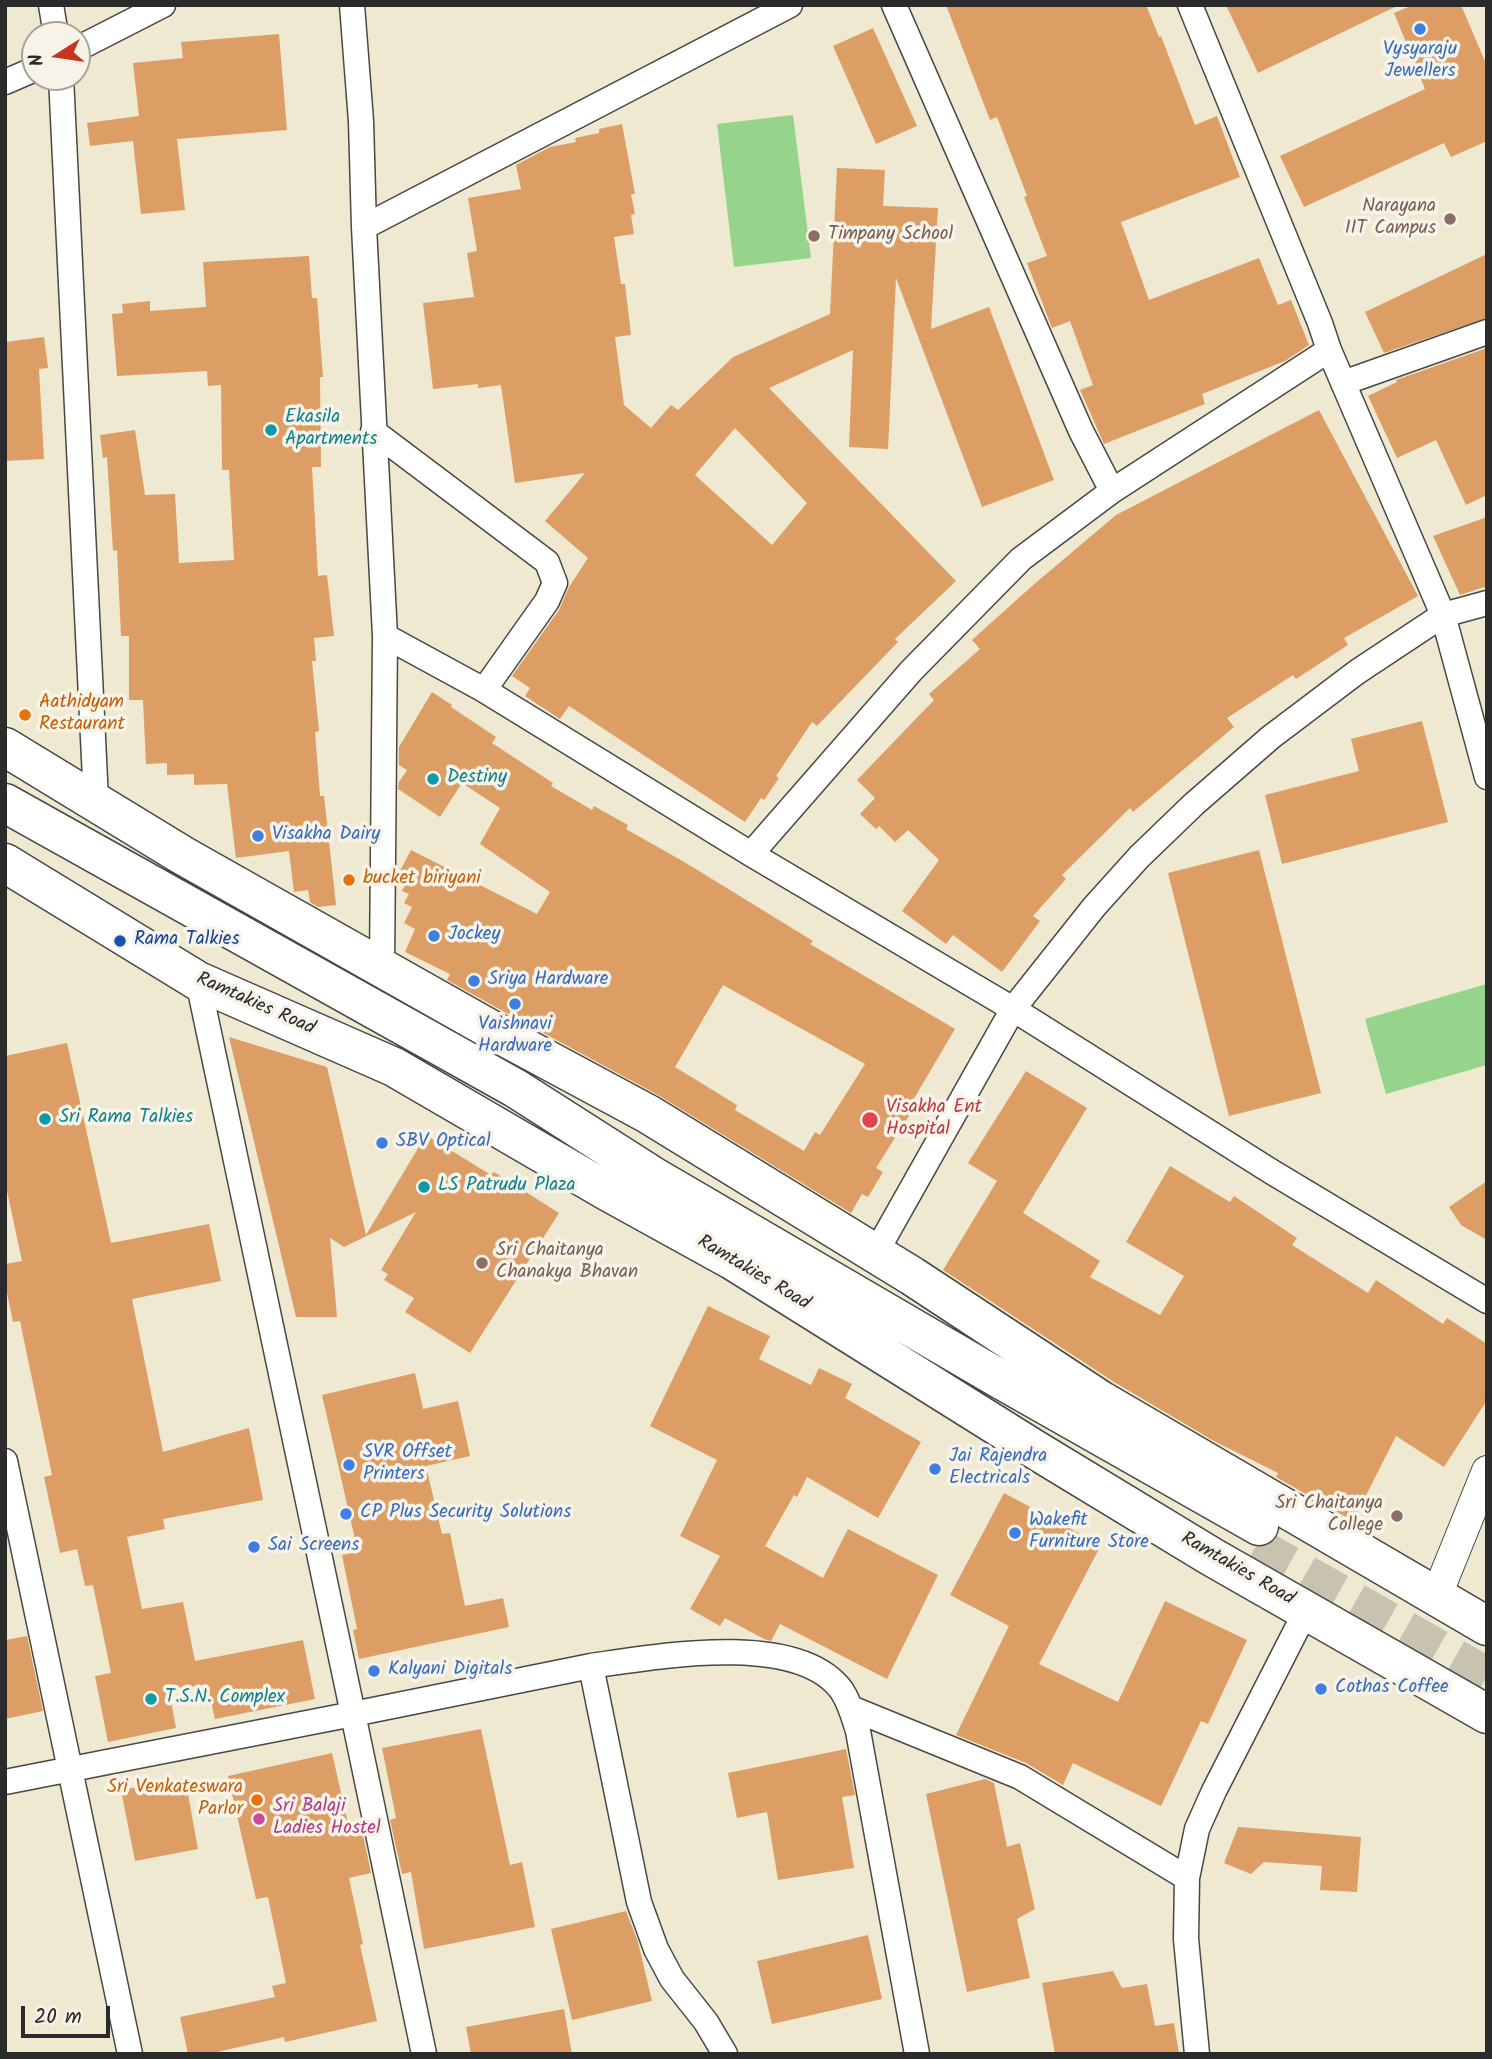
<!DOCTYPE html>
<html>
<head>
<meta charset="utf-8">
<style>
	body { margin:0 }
	#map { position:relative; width:1492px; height:2059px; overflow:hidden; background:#efe9d2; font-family:Kalam,sans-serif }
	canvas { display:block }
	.frame { position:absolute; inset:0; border:7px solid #2b2b2b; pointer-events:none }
	.north { position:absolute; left:21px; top:21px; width:70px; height:70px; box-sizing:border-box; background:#f7f3e8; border:2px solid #a5a39c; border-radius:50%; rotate:258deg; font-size:19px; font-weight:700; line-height:28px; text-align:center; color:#2b2b2b }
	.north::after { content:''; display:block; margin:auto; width:24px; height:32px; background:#c8321e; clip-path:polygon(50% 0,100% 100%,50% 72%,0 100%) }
	.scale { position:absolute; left:21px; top:2006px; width:89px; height:32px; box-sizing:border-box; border:4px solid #2b2b2b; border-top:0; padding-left:9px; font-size:21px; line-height:24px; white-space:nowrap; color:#2b2b2b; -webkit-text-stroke:5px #f7f3e8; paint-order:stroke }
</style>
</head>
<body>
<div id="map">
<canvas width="1492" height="2059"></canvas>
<div class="frame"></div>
<div class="north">N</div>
<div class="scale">20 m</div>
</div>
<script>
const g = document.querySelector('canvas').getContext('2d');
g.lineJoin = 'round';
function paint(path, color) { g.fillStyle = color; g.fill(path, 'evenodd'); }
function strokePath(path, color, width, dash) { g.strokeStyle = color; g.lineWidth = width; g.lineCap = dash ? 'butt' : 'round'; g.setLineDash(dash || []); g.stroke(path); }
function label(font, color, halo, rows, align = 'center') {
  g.font = font + ' Kalam,sans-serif'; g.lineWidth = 7; g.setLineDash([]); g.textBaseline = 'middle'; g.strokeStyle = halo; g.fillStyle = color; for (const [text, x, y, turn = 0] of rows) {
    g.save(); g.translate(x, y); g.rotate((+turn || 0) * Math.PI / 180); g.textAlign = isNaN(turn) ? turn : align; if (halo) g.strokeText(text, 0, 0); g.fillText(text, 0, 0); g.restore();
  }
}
paint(new Path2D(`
	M793,115l18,143 -77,9 -17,-143z
	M1487,984v81l-101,29 -21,-75z`), '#95d48a');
paint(new Path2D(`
	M946,5h200l13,32 2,-1 34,89 22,-9 23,61 -119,45 28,78 110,-42 19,47 13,-5 18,45 -24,16 -83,33 3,10 -101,40 -24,-54 13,-5 -23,-64 -18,7 -25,-65 20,-7 -23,-59 3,-1 -30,-79 -7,3z
	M1226,5h173l-141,68z
	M1413,5h48l26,61v75l-36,16 -7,-14 -140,64 -24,-51 145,-67 -31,-76z
	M873,28l44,98 -41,18 -43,-98z
	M279,34l8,96 -110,9 8,71 -44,4 -8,-73 -43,5 -3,-23 52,-7 -6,-53 50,-5 -2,-16z
	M622,124l13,70h-4l4,20 -4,1 3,19 -20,3 7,47h4l6,51 -16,2 9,68 27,23 20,-23 7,5 55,-53 97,-43 7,-146 48,2 -2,36 55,2 -7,121 58,-22 65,173 -72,27 -86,-229 -8,171 -39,-2 4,-97 -84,38 187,193 -61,58 3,3 -81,84 -5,-4 -36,54 3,2 -15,22 -3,-2 -16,24 -176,-116 -9,13 -35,-23 5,-8 -18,-12 47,-66 10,-23 19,-29 -43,-37 40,-48 -70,10 -14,-98 -23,3v-4l-45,5 -10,-86 51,-6 -7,-44 10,-2 -9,-53 53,-9 -5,-24 34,-18 26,-5 -1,-4 24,-5v-4zM735,428l72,75 -35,42 -77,-70z
	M1487,254v64l-103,35 -19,-41z
	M309,256l3,42h5l6,79h-3l1,90h-9l6,109 9,-1 7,61 -20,2 2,23h-4l7,70 -4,1 5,64h4l12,109 -18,2 -8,-5 -2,-12 -14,2 -5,-41 -53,7 -9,-74 -33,1v-11l-27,1v-12l-21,1 -3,-64h-14v-64h-8l-4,-86 -4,1 -6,-94 -4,1 -3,-23 35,-5 10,65 30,-1 4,69 55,-3 -5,-90h-7l-1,-85 -13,1 -1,-15 -90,5 -5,-62 11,-1 -1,-9 28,-3v10l56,-4 -3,-45z
	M44,337l4,31 -9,1 5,90 -39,2v-119z
	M1487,348v147l-21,10 -30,-65 -39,18 -29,-62 29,-14 -1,-2z
	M1319,410l99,186 -74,42 4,7 -52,34 -3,-4 -66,43 7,9 -101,85 -3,-4 -68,67 4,4 -33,37 7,5 -38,51 -49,-37 -7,9 -44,-33 37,-51 -31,-30 -13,12 -16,-16 -3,3 -16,-15 15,-16 -18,-18 77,-80 -5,-6 51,-45 -8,-9 60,-54 84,-71z
	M1487,517v69l-27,9 -27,-59z
	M432,692l20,13 -1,2 45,30 -4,6 61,40 -2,3 41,24 2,-4 34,19 -2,4 60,34 127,78 -3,3 145,85 -49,83 4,2 -34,54 7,4 -15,25 -6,-3 -11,19 -193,-118 -157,-85 -54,-30 3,-6 -45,-22 10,-23 -11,-6 8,-16 -8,-4 5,-9 -7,-3 7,-15 -9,-5 11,-21 126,64 13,-22 -70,-48 20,-36 -38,-25 -22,34 -42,-28 1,-7 8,-12 -8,-5v-18zM723,985l142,79 -45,71 -5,-3 -11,19 -69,-41 2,-5 -62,-38z
	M1422,721l26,101 -166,42 -17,-69 94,-24 -8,-32z
	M1259,850l62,243 -92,23 -61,-243z
	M229,1037l98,30 39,168 60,-100 65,40 3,-3 65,41 -89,140 -65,-41 9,-14 -30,-18 4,-6 -7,-4 35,-58 -72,35 -14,-9 7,79h-41z
	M67,1043l44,200 98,-19 12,57 -89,18 31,153 86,-24 14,72 -100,19 2,10 -38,8 15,72 41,-7 12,59 108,-21 12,59 -100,20 -8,-35 -38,7 7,37 -68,14 -13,-66 16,-3 -18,-88 -8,1 -8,-37 -17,4 -16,-76 8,-2 -32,-154 -7,1 -8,-39v-19l17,-3 -17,-79v-126z
	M1026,1071l61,37 -64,105 77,48 -10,16 70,38 24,-39 -58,-34 44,-76 60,36 4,-6 63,42 -5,7 76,48 8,-13 67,44 4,-6 40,26v56l-43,67 -48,-31 -43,85 -77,-44 2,-4 -64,-32 -100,-59 -171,-112 54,-89 -29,-18z
	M1487,1181v59l-26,-15 -12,-18z
	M708,1306l62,30 -11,23 52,26 8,-17 33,16 -7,14 76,44 -43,76 -71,-41 -10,20 -3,-2 -29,51 58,32 25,-49 90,46 -51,104 -107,-55 -9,17 -7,-2 -39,-21 -5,8 -30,-17 30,-53 -40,-20 37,-76 -67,-34z
	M415,1373l8,36 35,-8 12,55 -44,10 16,68 8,-1 15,73 38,-8 6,29 -150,32 -6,-29 4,-1 -15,-74 16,-3 -36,-157z
	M1004,1493l97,52 -62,119 79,38 47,-101 82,39 -39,84 -7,-3 -40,85 -88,-43 -10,22 -37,-22 -70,-28 53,-109 -59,-31z
	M27,1636l16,75 -38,8v-79z
	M481,1729l29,136 12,-3 13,65 -111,22 -13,-77 -9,2 -12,-54 6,-2 -14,-70z
	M846,1749l9,46 -13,2 12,71 -76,12 -11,-68 -30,6 -9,-45z
	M332,1753l17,75 12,-3 10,48 -22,5 14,66 -3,1 17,76 -92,21 -1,-5 -76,17h-20l-8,-37 95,-20 -3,-11 14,-3 -18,-86 -12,2 -28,-123z
	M185,1778l13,71 -63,12 -14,-71z
	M985,1779l9,4 13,64 13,-4 15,66 -18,10 13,59 -63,14 -41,-198z
	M1238,1827l123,10 -4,55 -37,-2 2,-24 -58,-4 -13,12 -27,-11z
	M626,1911l12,31 14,59 -80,19 -21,-91z
	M868,1935l14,64 -110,25 -15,-63z
	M1113,1971l9,17 25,-4 8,42 19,-3 5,31h-124l-13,-71z
	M564,2009l8,45h-101l-5,-27z`), '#dc9e65');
strokePath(new Path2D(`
	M1256,1546l231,130`), '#c8c3b1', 38, [38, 19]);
const minor = new Path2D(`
	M51,5l5,30
	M352,5l9,116 3,106 21,409 -3,330
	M894,5l187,426 31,60
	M1190,5l130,318 9,27 114,265 44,162
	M77,49l86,-44
	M61,77l35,723
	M5,82l30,-13
	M364,227l426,-222
	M1343,383l144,-51
	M373,431l174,131 8,21 -8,18 -63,89
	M385,636l99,54 267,164 262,155 259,163 215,129
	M751,854l160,-183 110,-112 91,-68 217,-141
	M875,1254l138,-245 81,-102 45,-50 55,-53 77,-67 86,-65 86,-57 44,-12
	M5,1461l125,593
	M591,1666c63,-9 207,-36 251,25 8,12 12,27 16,40l59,323
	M851,1708l169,69 167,101
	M5,1782l348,-68 -155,-733
	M424,2054l-71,-340 238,-48 48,236 17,47 16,30 34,43 19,32
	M1197,2054l-11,-115 1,-61 10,-49 17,-38 92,-180`);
const tertiary = new Path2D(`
	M1436,1597l51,-126`);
const primary = new Path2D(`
	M5,747l177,108 308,174 158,85 264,162 190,125 385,225
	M5,803l510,285 141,90 344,201 259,147
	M5,863l193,118 196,86 213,124 125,69 302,189 178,108 275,157`);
strokePath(minor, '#484844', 27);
strokePath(tertiary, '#484844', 32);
strokePath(primary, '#484844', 41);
strokePath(minor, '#fff', 24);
strokePath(tertiary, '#fff', 30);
strokePath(primary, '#fff', 38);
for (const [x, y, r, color] of [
	[1420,29,7,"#3f7fe0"],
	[1450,219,7,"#8d6e63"],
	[814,236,7,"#8d6e63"],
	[271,430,7,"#0f9aa8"],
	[25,715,7,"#e8710a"],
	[433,779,7,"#0f9aa8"],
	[258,836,7,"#3f7fe0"],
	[349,880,7,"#e8710a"],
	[434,936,7,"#3f7fe0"],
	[120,941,7,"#1a4fb4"],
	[474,981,7,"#3f7fe0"],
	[515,1004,7,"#3f7fe0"],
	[45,1119,7,"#0f9aa8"],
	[870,1120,9,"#e0444e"],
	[382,1143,7,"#3f7fe0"],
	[424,1187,7,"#0f9aa8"],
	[482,1263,7,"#8d6e63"],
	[349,1465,7,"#3f7fe0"],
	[935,1469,7,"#3f7fe0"],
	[346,1514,7,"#3f7fe0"],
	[1397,1516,7,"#8d6e63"],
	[1015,1533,7,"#3f7fe0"],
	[254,1547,7,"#3f7fe0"],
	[374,1671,7,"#3f7fe0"],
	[1321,1689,7,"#3f7fe0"],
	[151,1699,7,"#0f9aa8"],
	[257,1800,7,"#e8710a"],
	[259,1819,7,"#d1479c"]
]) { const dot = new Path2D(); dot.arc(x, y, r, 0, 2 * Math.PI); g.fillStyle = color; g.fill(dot); strokePath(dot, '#f7f3e8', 2.5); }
label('19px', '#366cbe', '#f7f3e8', [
	["Vysyaraju",1420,51,"center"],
	["Jewellers",1420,73,"center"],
	["Visakha Dairy",272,836],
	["Jockey",448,936],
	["Sriya Hardware",488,981],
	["Vaishnavi",515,1026,"center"],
	["Hardware",515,1048,"center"],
	["SBV Optical",396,1143],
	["SVR Offset",363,1454],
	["Printers",363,1476],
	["Jai Rajendra",949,1458],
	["Electricals",949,1480],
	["CP Plus Security Solutions",360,1514],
	["Wakefit",1029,1522],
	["Furniture Store",1029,1544],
	["Sai Screens",268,1547],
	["Kalyani Digitals",388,1671],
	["Cothas Coffee",1335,1689]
], 'left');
label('19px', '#785e54', '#f7f3e8', [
	["Narayana",1436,208],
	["IIT Campus",1436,230],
	["Timpany School",828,236,"left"],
	["Sri Chaitanya",496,1252,"left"],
	["Chanakya Bhavan",496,1274,"left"],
	["Sri Chaitanya",1383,1505],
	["College",1383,1527]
], 'right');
label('19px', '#0d838f', '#f7f3e8', [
	["Ekasila",285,419],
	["Apartments",285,441],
	["Destiny",447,779],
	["Sri Rama Talkies",59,1119],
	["LS Patrudu Plaza",438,1187],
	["T.S.N. Complex",165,1699]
], 'left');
label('19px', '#c56008', '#f7f3e8', [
	["Aathidyam",39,704],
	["Restaurant",39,726],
	["bucket biriyani",363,880],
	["Sri Venkateswara",243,1789,"right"],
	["Parlor",243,1811,"right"]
], 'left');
label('19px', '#164399', '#f7f3e8', [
	["Rama Talkies",134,941]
], 'left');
label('19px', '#2b2b2b', '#f7f3e8', [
	["Ramtakies Road",255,1005,24],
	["Ramtakies Road",753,1274,31],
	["Ramtakies Road",1237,1570,30]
]);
label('19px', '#be3a42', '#f7f3e8', [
	["Visakha Ent",886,1109],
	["Hospital",886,1131]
], 'left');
label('19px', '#b23c85', '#f7f3e8', [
	["Sri Balaji",273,1808],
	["Ladies Hostel",273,1830]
], 'left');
</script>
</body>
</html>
